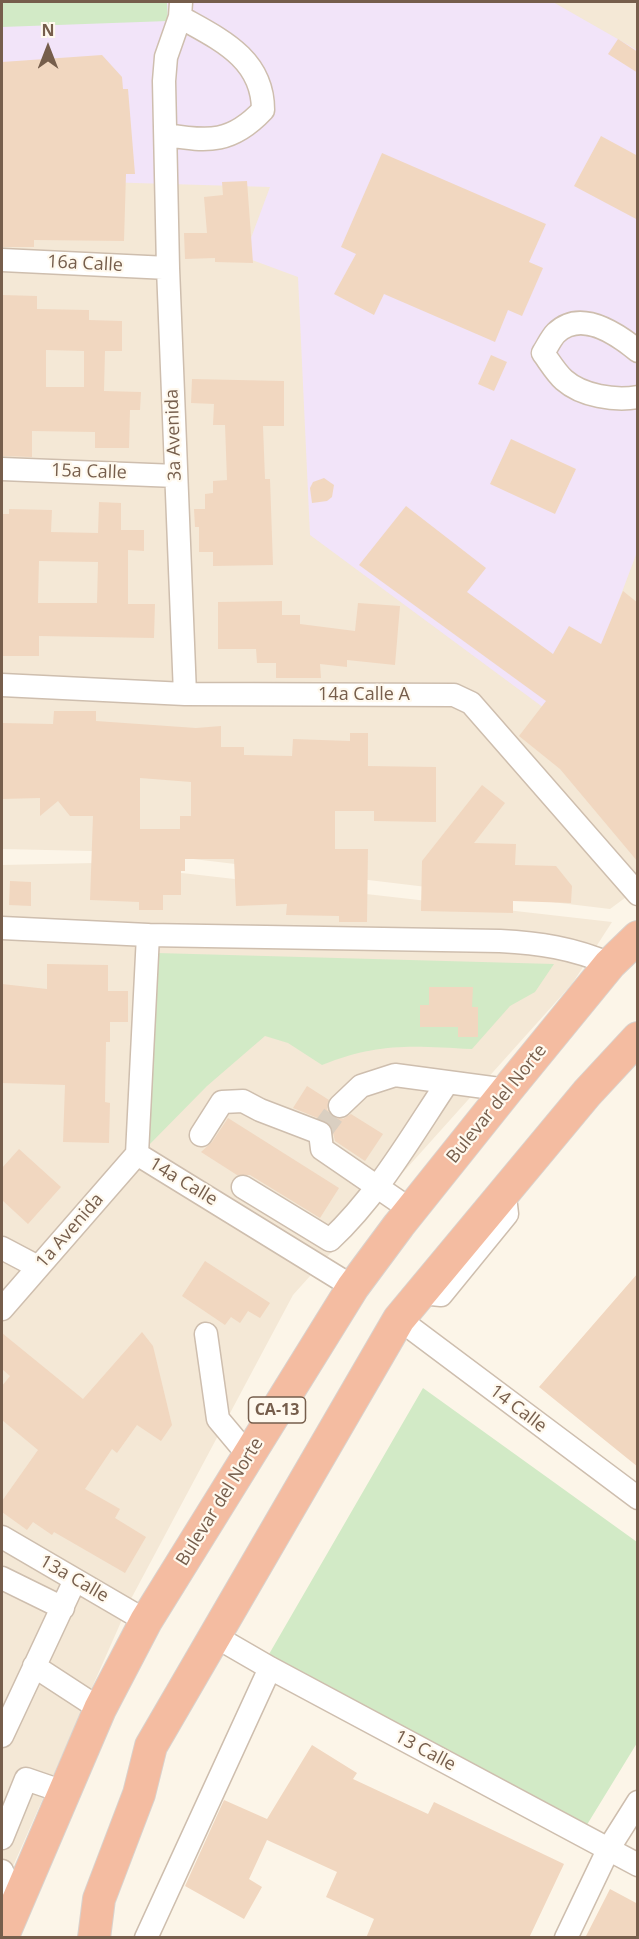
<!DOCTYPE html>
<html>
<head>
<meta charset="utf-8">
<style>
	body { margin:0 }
	#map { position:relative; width:639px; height:1939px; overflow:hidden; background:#fcf5e8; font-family:"Open Sans",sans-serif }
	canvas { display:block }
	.frame { position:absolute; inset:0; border:3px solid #765e4c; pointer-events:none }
	.north { position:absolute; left:18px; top:18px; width:60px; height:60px; -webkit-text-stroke:4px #fff9ee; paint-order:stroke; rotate:0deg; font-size:16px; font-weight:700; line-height:24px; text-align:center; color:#765e4c }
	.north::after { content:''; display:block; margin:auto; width:21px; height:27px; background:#765e4c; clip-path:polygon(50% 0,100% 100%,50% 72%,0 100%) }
</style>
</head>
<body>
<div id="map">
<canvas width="639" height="1939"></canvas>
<div class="frame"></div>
<div class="north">N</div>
</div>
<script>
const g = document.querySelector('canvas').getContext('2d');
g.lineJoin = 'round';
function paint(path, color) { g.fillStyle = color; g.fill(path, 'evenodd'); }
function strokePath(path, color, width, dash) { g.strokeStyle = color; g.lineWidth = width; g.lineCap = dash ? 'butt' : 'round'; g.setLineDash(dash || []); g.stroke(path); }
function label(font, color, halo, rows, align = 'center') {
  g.font = font + ' "Open Sans",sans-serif'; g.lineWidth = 4.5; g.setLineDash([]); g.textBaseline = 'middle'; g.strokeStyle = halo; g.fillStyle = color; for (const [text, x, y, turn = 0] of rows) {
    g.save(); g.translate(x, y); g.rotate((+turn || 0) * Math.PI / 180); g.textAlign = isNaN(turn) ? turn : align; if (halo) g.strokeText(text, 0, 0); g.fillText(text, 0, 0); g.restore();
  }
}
paint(new Path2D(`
	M2,2h635v887l-27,20 -475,-57 -133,-3z
	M94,863l518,59 -40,62 -279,311 -161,302 -130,294v-1026z`), '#f4e8d6');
paint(new Path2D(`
	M2,2h551l84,48v502l-66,176 -261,-193 -12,-258 -54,-20 26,-70 -268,-8z`), '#f2e4f9');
paint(new Path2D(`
	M2,2h165l1,19 -166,6z
	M157,953l397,11 -19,28 -25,14 -38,43c-59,-3 -93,-7 -150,16l-34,-22 -23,-7 -58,50 -63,64z
	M423,1388l214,154v201l-60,98 -316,-173z`), '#d2eac6');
paint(new Path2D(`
	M618,39l20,13v21l-30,-19z
	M102,55l20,22 1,12h5l7,85h-9l-2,67 -90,-1v7h-32v-185z
	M601,136l37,20v64l-64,-34z
	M382,153l164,71 -17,38 14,6 -21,48 -14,-6 -13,32 -111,-48 -10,21 -40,-21 22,-40 -15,-7z
	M247,181l6,82 -38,-1v-4l-30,1 -1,-26h23l-3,-36 19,-2 -1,-13z
	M2,295l35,1v13l52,1v10l33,1v30h-17l-1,40 37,1 -1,18h-10l-1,38h-34v-16l-63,-1v26l-30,-1zM46,350l38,1v36h-38z
	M491,355l16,7 -13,29 -16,-7z
	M192,379l92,2v45h-21l2,53h5l3,86 -60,1v-14h-14v-25h-4l-1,-18h11v-15l8,-1v-12l14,-1 -2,-55h-12l1,-21 -23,-1z
	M511,439l65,30 -21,45 -65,-30z
	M324,478l10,7 -2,12 -5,4 -15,2 -2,-15 3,-6z
	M99,502l22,1v27h23v21l-16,-1v54h27l-1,34 -115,-2v20h-37v-142h7v-5l43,1 -1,22 47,1zM39,561l59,1 -1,41h-59z
	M406,506l80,62 -19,24 86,62 16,-28 32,18 22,-53 15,12v259l-78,-93 -41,-33 27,-35 -187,-136z
	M282,601v14h18v9l55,7 3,-28 42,3 -5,59 -48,-5v7l-27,-3 1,14h-45v-15h-19l-1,-14h-38v-47z
	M54,711h42v10l100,7 25,-2v21h23v8l48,1 1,-17 57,2v-8h18v33l68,1v55l-62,-1v-10h-39v38h33l-1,73h-28v-6l-53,-1 1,-11 -51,2 -2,-47h-49v12h-4v24h-18v15h-24v-8l-49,-2 3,-84h-23l-12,-15 -18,15v-18l-38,1v-76l51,1zM140,778l51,4v34h-11v13h-40z
	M482,785l23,18 -31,40 42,1 -1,21 41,1 16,20 -1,17 -58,-2v12l-92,-2 1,-50z
	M10,881l21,1v24l-22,-1z
	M47,964l61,1v26h20v31h-18v20h-4l-1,60 5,1 -1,40 -46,-1 2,-57 -63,-2v-99l45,5z
	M429,987h44l-1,20h6v30h-20v-10h-38v-22h9z
	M307,1086l22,14 -2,9 4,7 12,3 8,-5 32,20 -18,27 -30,-20 -4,-16 -6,-4 -32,-13z
	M228,1118l111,70 -19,30 -70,-43h-13l-36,-23 11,-10z
	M19,1149l42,38 -33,37 -26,-24v-32z
	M205,1261l65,42 -10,15 -12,-7 -8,12 -9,-6 -6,8 -43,-29z
	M638,1273v194l-99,-80z
	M142,1332l11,14 19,79 -11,16 -24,-16 -20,28 -5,-4 -27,40 35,20 -5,9 31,19 -21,36 -71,-41 -2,3 -19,-13 -6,8 -25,-18v-11l36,-51 -36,-30v-34l8,-10 -8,-7v-36l81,66z
	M312,1745l45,28 -4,6 75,35 6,-12 130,62 -35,74h-163l8,-19 -48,-22 11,-25 -70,-32 -18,39 13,8 -18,32 -59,-33 39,-86 43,19z
	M610,1889l28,15v34h-53z`), '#f1d7c0');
strokePath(new Path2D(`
	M320,1133l20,-27`), '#dacfc1', 22, [22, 11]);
const minor = new Path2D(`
	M181,2l-1,15 -14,40 -2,24 4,187 17,426
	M167,135c42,7 65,8 96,-25 0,-52 -44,-71 -83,-93
	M2,260l166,8
	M638,351c-22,-18 -57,-42 -82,-18 -5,5 -9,14 -13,20 6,8 13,20 21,27 18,16 51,21 74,17
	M2,469l174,7
	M2,685l183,9 269,1 17,8 167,191
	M2,928l146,7 352,6c39,2 73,7 110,23
	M148,935l-11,219 216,133
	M340,1106l21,-20 34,-11 112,15
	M201,1135l21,-33 21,-1 17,9 60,23 2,16 89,61
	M243,1187l87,53c48,-45 81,-103 117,-157
	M2,1248l36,19
	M421,1293l20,2 66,-81 -1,-9
	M2,1309l135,-155
	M399,1319l239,179
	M206,1334l12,85 31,37
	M2,1537l144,84
	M2,1578l61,30
	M213,1635l57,33 368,197
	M34,1666l66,43
	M2,1736l73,-156
	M2,1838l24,-59 38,13
	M2,1871l15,32
	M146,1938l124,-270
	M566,1938l43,-90 29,-46`);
const highway = new Path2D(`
	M2,1938l98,-229 46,-88 207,-334 46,-62 108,-135 103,-126 28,-27
	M94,1938l5,-39 40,-105 12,-48 248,-427 188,-226 51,-55`);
strokePath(minor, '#cebeae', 25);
strokePath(highway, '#d9d2cd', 34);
strokePath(minor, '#fff', 22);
strokePath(highway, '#f4bca1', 32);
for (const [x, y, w] of [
	[277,1410,57]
]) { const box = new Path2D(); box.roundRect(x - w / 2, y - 13, w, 26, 4.5); g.fillStyle = '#fff9ee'; g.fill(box); strokePath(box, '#765e4c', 1.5); }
label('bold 16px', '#765e4c', null, [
	["CA-13",277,1410]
]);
label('18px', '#765e4c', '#fff9ee', [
	["16a Calle",85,264,3],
	["3a Avenida",174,435,-92],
	["15a Calle",89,472,2],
	["14a Calle A",364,695],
	["Bulevar del Norte",497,1104,-51],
	["14a Calle",183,1182,31],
	["1a Avenida",70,1231,-49],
	["14 Calle",518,1409,37],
	["Bulevar del Norte",220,1502,-58],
	["13a Calle",74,1579,30],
	["13 Calle",425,1751,28]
]);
</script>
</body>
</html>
